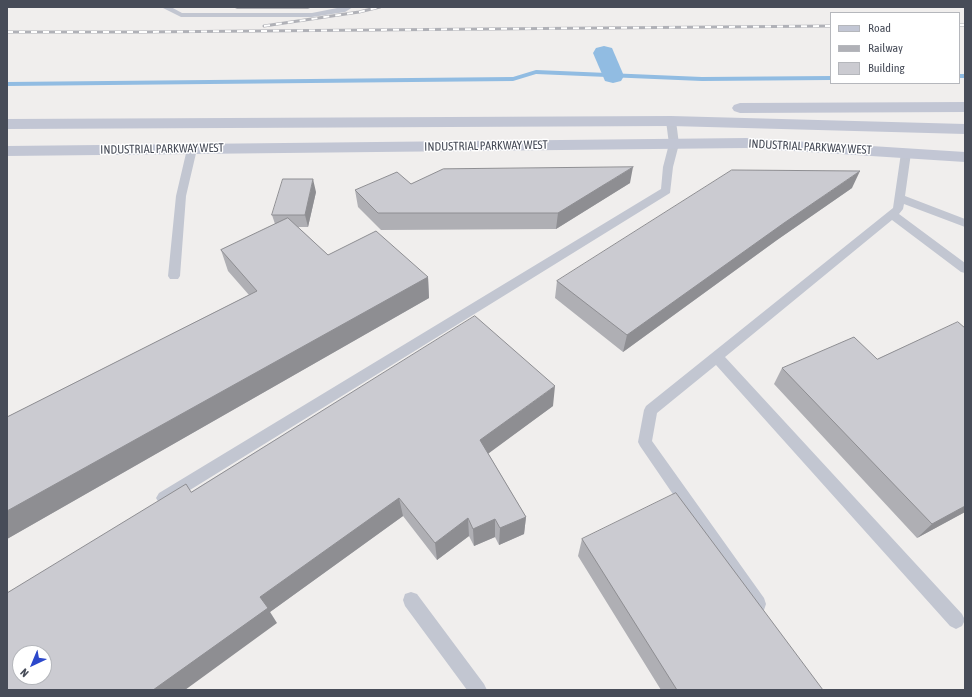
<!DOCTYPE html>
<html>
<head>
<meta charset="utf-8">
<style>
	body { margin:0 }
	#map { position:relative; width:972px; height:697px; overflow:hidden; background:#f0eeed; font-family:"Asap Condensed",sans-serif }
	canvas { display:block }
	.frame { position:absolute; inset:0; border:8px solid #474c58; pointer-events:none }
	.legend { position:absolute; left:830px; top:12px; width:130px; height:72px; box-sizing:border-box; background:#fff; border:1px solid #b5b7bc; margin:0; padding:5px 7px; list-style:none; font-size:12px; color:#474c58 }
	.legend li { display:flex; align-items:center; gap:8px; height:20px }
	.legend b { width:20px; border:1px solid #b5b7bc }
	.north { position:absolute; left:12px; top:645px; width:40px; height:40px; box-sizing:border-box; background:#fff; border:1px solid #b5b7bc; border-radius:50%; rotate:224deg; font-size:11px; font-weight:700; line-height:16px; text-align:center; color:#474c58 }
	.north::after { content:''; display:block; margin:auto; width:14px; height:18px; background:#2c48cb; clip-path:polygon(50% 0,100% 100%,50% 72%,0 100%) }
</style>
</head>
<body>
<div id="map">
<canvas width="972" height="697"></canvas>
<div class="frame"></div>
<ul class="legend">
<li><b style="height:5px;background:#c2c6d4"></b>Road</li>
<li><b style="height:5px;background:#b0b1b7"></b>Railway</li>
<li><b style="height:11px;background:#cbcbd1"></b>Building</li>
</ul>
<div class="north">N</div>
</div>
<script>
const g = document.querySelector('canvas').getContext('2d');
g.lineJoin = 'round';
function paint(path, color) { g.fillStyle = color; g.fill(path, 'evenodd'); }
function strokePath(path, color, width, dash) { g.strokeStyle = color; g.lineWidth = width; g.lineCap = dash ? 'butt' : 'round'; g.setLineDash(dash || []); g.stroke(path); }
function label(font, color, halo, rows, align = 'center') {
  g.font = font + ' "Asap Condensed",sans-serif'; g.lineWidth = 3; g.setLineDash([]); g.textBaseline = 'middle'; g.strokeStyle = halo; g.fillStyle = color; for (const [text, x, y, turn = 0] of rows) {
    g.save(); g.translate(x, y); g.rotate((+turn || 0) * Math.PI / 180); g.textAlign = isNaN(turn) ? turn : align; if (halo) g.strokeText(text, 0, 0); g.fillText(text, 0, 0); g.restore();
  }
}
paint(new Path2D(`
	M536,70l166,7 129,-1v4l-129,1 -166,-7 -23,7 -506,5v-4l506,-5z
	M959,74h6v4h-6z`), '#91bce2');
paint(new Path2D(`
	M604,46l8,2 12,28 -3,5 -8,2 -8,-2 -12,-28 3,-5z`), '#91bce2');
paint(new Path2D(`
	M161,7h10l11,6h130l30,-6h11l-8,5 -33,5h-131z
	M671,118l5,3 3,23 -6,23 -3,26 -501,310 -5,2 -5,-2 -3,-5 3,-5 502,-304 2,-22 6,-23 -3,-23z
	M192,146l5,3 -11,47 -6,80 -2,3h-8l-2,-3 8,-80 11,-47z
	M906,150l5,3 -6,43 60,23v8l-61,-23 -1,5 -4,5 66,49v10l-4,-1 -69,-52 -167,137 237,257 3,6 -3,6 -6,3 -6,-3 -234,-261 -59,48 -5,28 112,157 2,6 -2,6 -6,2 -6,-2 -112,-164 -2,-4 6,-32 2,-4 247,-198 8,-55z
	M411,592l6,2 67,90 3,6h-20l-62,-84 -2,-6 2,-6z`), '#c2c6d1');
paint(new Path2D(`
	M965,102v10l-225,1 -6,-2 -2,-3 2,-3 6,-2z
	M671,116l294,8v10l-294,-8 -664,3v-10z
	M746,138l219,14v10l-219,-14 -739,8v-10z`), '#c2c6d4');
const rail = new Path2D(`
	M959,25h6
	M264,26l95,-14 21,-5
	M7,32h139
	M141,32l690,-6`);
strokePath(rail, '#b0b1b7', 3);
strokePath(rail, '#fff', 2, [6]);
paint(new Path2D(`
	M233,7h79l-4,2h-71z
	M630,183l-74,46 -175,1 -23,-23 -3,-17 56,-6z
	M852,188l-75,52 -154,112 -68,-54 2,-17z
	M316,192l-8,35h-10l30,28 100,22 1,21 -422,241v-122l242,-122 -21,-24 -7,-21 54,-26 -3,-9z
	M782,368l183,144 -48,26 -143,-154z
	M553,406l-65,47 38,64 -2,17 -25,11 -4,-8 -21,9 -5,-10 -32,24 -34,-44 -133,96 7,11 -86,-131z
	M582,539l241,151h-162l-83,-134z`), '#afafb4');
paint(new Path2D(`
	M633,167l-3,16 -74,46 2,-16z
	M860,171l-8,17 -75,52 -154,112 4,-17 157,-112z
	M313,179l3,13 -8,35 -3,-12z
	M428,277l1,21 -422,241v-28z
	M555,386l-2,20 -72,53 -1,-19z
	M399,498l4,18 -133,96 7,11 -92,67h-32l107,-93z
	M965,506v6l-48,26 15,-14z
	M526,517l-2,17 -25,11 1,-17z
	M468,518l1,18 -32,24 -2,-17z
	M495,519v18l-21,9 -1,-17z`), '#8e8e92');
const building = new Path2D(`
	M633,167l-75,46h-180l-23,-23 42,-18 14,12 32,-15z
	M732,170l128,1 -76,52 -157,112 -70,-54z
	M283,179h30l-8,36h-33z
	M288,218l40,37 48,-24 52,46 -421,234v-94l250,-126 -36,-41z
	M475,316l80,70 -75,54 46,77 -26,11 -5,-9 -22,10 -5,-11 -33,25 -36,-45 -139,99 8,11 -115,82h-146v-97l179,-109 5,8zM20,653h24v24h-24z
	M958,322l7,6v178l-33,18 -150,-156 72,-31 23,22z
	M676,493l147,197h-146l-95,-151z`);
paint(building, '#cbcbd1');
strokePath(building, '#8e8e92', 1);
label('12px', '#474c58', '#fff', [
	["INDUSTRIAL PARKWAY WEST",486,146,-1],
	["INDUSTRIAL PARKWAY WEST",810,147,3],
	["INDUSTRIAL PARKWAY WEST",162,149,-1]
]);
</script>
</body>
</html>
